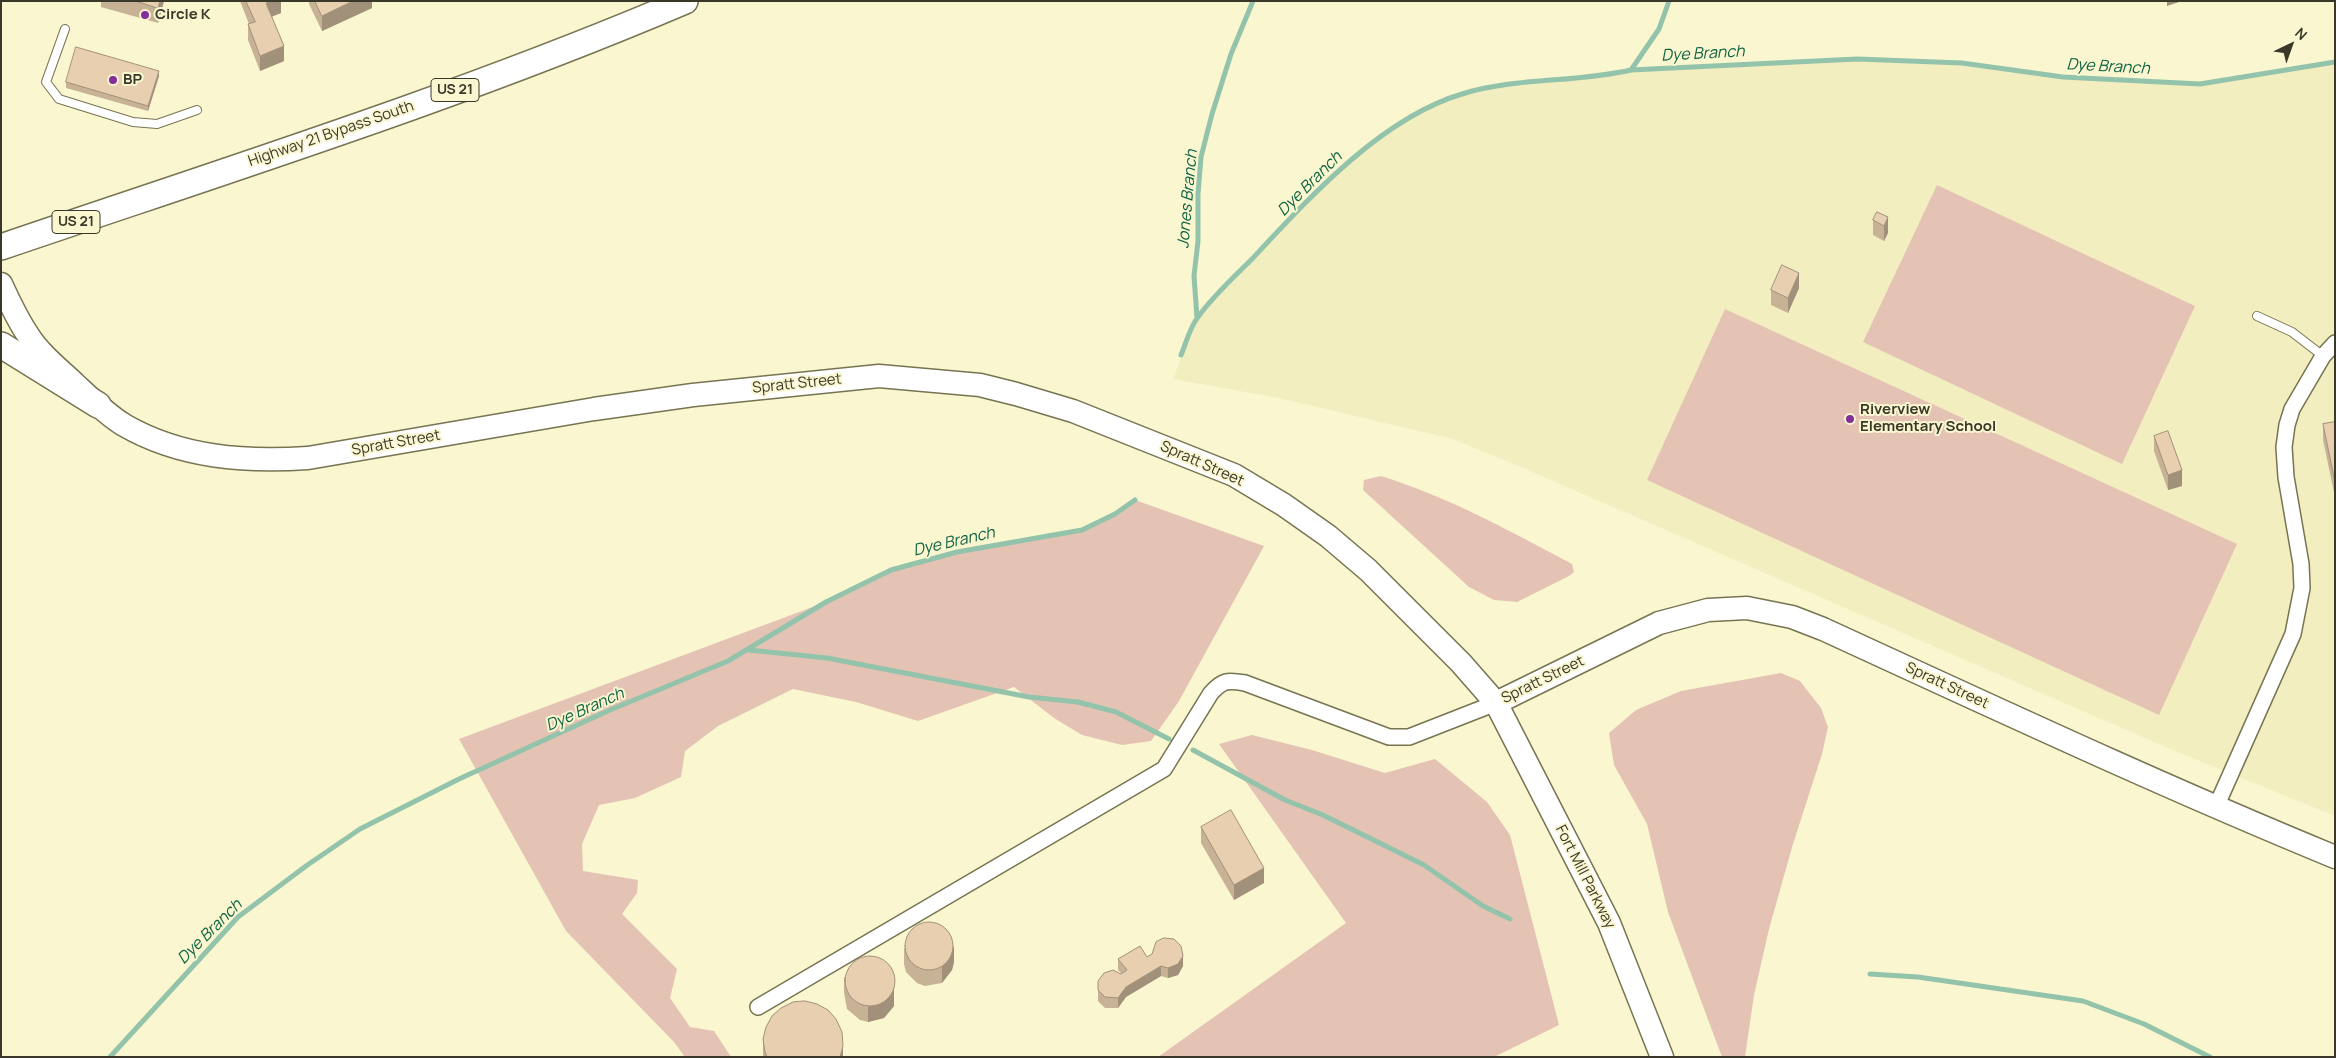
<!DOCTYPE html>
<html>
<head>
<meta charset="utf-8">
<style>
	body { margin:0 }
	#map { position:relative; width:2336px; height:1058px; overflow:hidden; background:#f9f6d0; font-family:Manrope,sans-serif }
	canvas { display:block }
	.frame { position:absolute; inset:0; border:2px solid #393829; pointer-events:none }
	.north { position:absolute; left:2266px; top:20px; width:50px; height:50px; -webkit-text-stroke:4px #f9f6d0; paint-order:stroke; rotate:42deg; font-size:14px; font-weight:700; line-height:20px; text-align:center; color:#393829 }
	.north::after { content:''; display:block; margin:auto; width:18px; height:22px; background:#393829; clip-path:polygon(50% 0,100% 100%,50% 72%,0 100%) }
</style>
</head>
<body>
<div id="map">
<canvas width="2336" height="1058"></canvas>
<div class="frame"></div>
<div class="north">N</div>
</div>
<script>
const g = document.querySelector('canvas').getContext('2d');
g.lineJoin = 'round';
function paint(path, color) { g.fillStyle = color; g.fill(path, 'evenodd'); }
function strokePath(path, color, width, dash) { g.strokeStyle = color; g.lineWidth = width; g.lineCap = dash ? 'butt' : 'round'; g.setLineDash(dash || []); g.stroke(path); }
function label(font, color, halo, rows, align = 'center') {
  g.font = font + ' Manrope,sans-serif'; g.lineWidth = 4; g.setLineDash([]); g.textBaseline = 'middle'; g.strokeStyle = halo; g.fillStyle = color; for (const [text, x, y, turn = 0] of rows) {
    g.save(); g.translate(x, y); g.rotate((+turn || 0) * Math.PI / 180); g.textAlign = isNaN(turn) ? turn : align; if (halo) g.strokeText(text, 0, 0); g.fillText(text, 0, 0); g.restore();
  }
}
paint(new Path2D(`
	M1857,59l105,4 101,14 137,7 135,-22v754l-167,-68 -647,-281 -68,-28 -174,-41 -106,-19 24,-61 146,-152 76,-53 43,-19 52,-11 87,-6 30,-7z`), '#f2eec0');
paint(new Path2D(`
	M1937,185l258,121 -73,158 -259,-122z
	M1725,309l512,235 -78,171 -512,-235z
	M1381,476c67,21 129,55 191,88l2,8 -5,4 -52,26 -23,-2 -25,-13 -106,-97 1,-10z
	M1135,500l129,46 -85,155 -28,40 -29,4 -40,-10 -28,-17 -40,-31 -96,34 -62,-19 -63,-13 -75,37 -33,25 -4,26 -46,21 -36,7 -17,39 1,27 55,9 -1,13 -15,21 55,55 -7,29 20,29 24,4 17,26h-46l-11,-15 -108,-111 -107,-192 367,-137 65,-32 66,-18 125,-22 33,-16z
	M1781,673l19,8 21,27 7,19 -6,27 -29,90 -24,85 -15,66 -9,62h-23l-54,-145 -21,-88 -33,-59 -5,-32 27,-23 45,-19z
	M1252,735l60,15 73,23 50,-14 52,43 23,33 49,190 -65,32h-336l188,-134 -127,-179z`), '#e4c3b4');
strokePath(new Path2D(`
	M1631,70l28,-41 10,-28
	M1197,318l-3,-42 4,-35v-47l3,-37 11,-43 19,-60 22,-53
	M1181,355c5,-12 9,-28 17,-38 15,-21 36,-40 54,-58 57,-61 129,-141 210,-165 55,-17 113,-11 169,-24l226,-11 105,4 101,14 137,7 135,-22
	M749,650l78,8 202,39 49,5 38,10 53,27
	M1193,750l92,50 38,15 101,50 59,41 27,13
	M1870,974l48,3 165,24 61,23 66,33
	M110,1057l128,-140 68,-51 54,-37 99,-50 151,-69 118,-49 98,-59 65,-32 66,-18 125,-22 33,-16 20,-14`), '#93c3aa', 5);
const lane = new Path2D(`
	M65,29l-19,53 13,17 74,23 24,2 40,-14
	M2257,316l35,16 31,24`);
const street = new Path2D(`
	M2216,807l77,-173 9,-46 -1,-24 -15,-87 -2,-30 3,-22 5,-16 31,-53 12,-13
	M758,1007l406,-238 47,-76c12,-13 16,-13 34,-10l144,54h20l87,-34`);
const secondary = new Path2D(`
	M1,284c8,17 16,35 27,51 11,18 31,34 47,49 15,14 31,30 49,41 57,33 121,37 184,33l286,-49 99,-14 186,-19 101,9 36,9 57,17 161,64 50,30 44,31 40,34 93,93 35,40 113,220 53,134
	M1496,703l163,-80 49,-13 39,-2 45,9 31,12c170,78 339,157 512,228`);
const primary = new Path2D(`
	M1,247c229,-78 461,-151 684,-246
	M1,345l97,60`);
strokePath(lane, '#777452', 10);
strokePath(street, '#777452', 18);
strokePath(secondary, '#777452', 25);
strokePath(primary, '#777452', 28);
strokePath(lane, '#fff', 8);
strokePath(street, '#fff', 15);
strokePath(secondary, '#fff', 22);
strokePath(primary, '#fff', 25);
paint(new Path2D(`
	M101,1h63l-6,22 -57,-16z
	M240,1h41v12l-9,3 12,45 -24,10 -12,-31v-16h1z
	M309,1h63v7l-50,23 -13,-27z
	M159,76l-11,35 -82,-23v-6z
	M1888,217v16l-4,8 -11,-6v-15z
	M1799,288l-11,25 -17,-8v-15z
	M2335,422v75l-12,-57v-16z
	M2154,436l28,50 -14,4 -14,-39z
	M1201,827l63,56 -30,17 -33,-57z
	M904,948l50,14 -2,8 -10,13 -17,3 -8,-3 -11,-11 -2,-8z
	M1118,959l65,7 -5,9 -10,3 -7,-2 -35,21 -8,11h-13l-7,-7v-20l24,-7 -4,-4z
	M844,977l50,12v17l-10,12 -16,4 -8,-2 -13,-11 -3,-17z
	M763,1039l80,18h-80z`), '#c7b296');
paint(new Path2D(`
	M160,1h4l-6,22v-15z
	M271,1h10v12l-15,6v-16z
	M353,1h19v7l-50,23v-15z
	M2167,1h15l-15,5z
	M284,46v15l-24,10v-15z
	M159,71v5l-11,35v-5z
	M1888,217v16l-4,8v-15z
	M1799,273v15l-11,25v-15z
	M2182,470v16l-14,4v-15z
	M1264,868v15l-30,17v-15z
	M954,946v16l-2,8 -10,13v-16z
	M1183,956v10l-5,9 -10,3v-10z
	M1161,966v10l-35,21 -8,11v-10l8,-11z
	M894,974v32l-10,12 -16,4v-15z
	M843,1046v11h-3z`), '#a2917a');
const building = new Path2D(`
	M136,1h24l-2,7z
	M246,1h25l-5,2 18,43 -24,10 -12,-32 7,-2z
	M315,1h38l-31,15z
	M76,47l83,24 -11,35 -82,-24z
	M1877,212l11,5 -4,9 -11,-6z
	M1782,265l17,8 -11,25 -17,-8z
	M2335,422v60l-12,-58z
	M2168,431l14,39 -14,5 -14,-39z
	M1231,810l33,58 -30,17 -33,-58z
	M905 946a24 24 0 1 1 48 0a24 24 0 1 1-48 0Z
	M1164,938l10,1 7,7 2,10 -5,8 -10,4 -7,-2 -35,21 -8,11 -13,-1 -7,-7v-9l6,-8 9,-3 8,4 6,-4 -9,-11 22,-13 7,11 5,-3 4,-12z
	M845 981a25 25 0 1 1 50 0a25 25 0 1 1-50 0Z
	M805,1001l12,3 11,6 8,9 6,13 1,14 -3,11h-73l-2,-5 -2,-13 3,-12 6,-11 9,-8 12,-6z`);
paint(building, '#e7cfaf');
strokePath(building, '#a2917a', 1);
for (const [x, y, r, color] of [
	[145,15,5,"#852d9a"],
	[113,80,5,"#852d9a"],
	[1850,419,5,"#852d9a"]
]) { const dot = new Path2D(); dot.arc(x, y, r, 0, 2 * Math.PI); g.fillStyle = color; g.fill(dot); strokePath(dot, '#f9f6d0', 2); }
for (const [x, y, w] of [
	[455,90,48],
	[76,222,48]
]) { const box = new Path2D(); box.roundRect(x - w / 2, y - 11.5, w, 23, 4); g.fillStyle = '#f9f6d0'; g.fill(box); strokePath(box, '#393829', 1); }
label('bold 14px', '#393829', null, [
	["US 21",455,90],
	["US 21",76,222]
]);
label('bold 15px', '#393829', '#f9f6d0', [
	["Circle K",155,15],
	["BP",123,80],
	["Riverview",1860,410],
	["Elementary School",1860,427]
], 'left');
label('15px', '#393829', '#f9f6d0', [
	["Highway 21 Bypass South",331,134,-19],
	["Spratt Street",797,384,-6],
	["Spratt Street",396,443,-10],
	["Spratt Street",1202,464,24],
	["Spratt Street",1543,680,-26],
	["Spratt Street",1947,686,25],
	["Fort Mill Parkway",1585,877,63]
]);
label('italic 16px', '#106343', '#f9f6d0', [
	["Dye Branch",1703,54,-3],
	["Dye Branch",2108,67,3],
	["Dye Branch",1310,184,-45],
	["Jones Branch",1188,199,-85],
	["Dye Branch",954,542,-13],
	["Dye Branch",585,710,-24],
	["Dye Branch",210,932,-45]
]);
</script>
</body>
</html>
